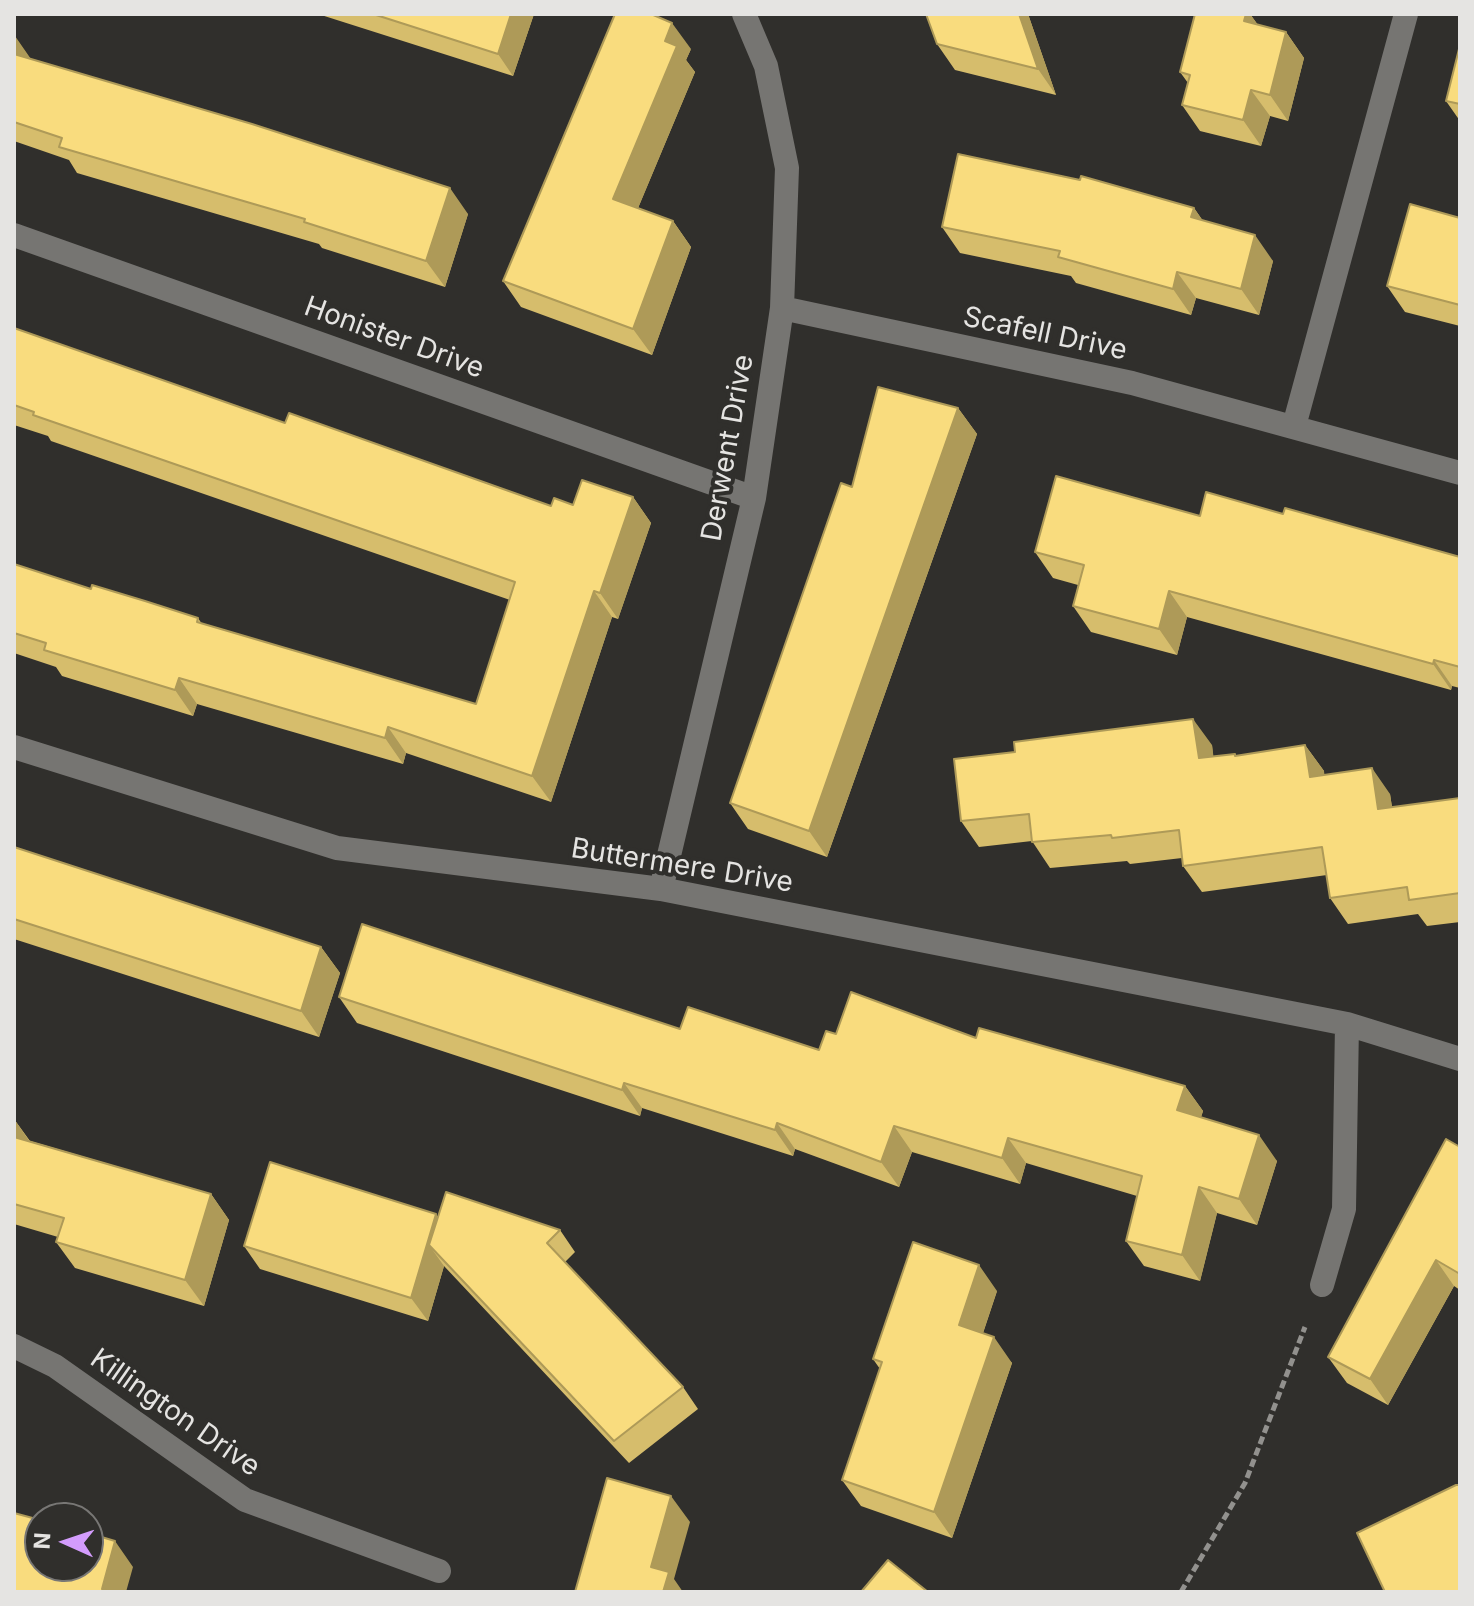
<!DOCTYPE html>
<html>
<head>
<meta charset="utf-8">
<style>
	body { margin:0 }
	#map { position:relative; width:1474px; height:1606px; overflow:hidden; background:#302f2c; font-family:Inter,sans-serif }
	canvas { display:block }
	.frame { position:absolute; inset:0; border:16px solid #e5e4e2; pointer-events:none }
	.north { position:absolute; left:24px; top:1502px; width:80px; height:80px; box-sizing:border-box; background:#302f2c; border:2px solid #787775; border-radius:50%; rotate:273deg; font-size:22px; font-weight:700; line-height:32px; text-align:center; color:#e5e4e2 }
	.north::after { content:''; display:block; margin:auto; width:28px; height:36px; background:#d39cfc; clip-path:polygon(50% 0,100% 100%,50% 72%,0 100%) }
</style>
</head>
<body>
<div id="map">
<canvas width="1474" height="1606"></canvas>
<div class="frame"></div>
<div class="north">N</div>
</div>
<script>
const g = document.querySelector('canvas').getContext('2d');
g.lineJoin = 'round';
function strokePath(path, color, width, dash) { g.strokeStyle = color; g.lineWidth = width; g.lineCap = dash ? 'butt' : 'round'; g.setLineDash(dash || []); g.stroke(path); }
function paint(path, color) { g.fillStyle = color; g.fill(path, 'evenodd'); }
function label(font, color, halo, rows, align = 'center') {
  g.font = font + ' Inter,sans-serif'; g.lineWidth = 8; g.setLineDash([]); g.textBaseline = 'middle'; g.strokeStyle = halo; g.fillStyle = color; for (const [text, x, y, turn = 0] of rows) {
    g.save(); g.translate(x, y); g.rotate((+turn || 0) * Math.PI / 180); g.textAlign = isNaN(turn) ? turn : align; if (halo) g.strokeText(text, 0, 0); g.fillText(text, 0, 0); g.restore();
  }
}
strokePath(new Path2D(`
	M1181,1592l64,-109 60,-156`), '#92918e', 5, [8, 4]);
strokePath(new Path2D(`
	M14,235l740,263
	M782,308l350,75 328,90
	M1294,426l112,-412
	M14,747l323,101 324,41 686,135 113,35
	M661,889l93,-391 28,-190 5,-140 -21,-102 -22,-52
	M1322,1285l22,-76 3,-185
	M14,1346l41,20 190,134 194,71`), '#767572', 24);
paint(new Path2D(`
	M318,14h216l-21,62z
	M926,14h102l28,81 -101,-25 -18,-26z
	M1195,14h55l8,11 28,7 18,26 -16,63 -18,-5 -9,30 -61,-15 -18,-26 6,-22 -8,-11z
	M14,36l17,24 437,154 -23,73 -123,-39 -3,-4 -242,-71 -8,-13 -55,-19z
	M1460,45v76l-14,-20z
	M691,49l-5,11 9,12 -57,136 35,13 18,26 -39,108 -131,-48 -18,-26z
	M1194,208l9,13 70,40 -14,54 -63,-17 -5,17 -115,-32 -5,-7 -111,-23 -18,-26z
	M1460,218v108l-55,-14 -18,-26z
	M14,325l3,4 268,94 266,83 22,-1 60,-8 18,26 -33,96 -6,-2 -61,185 -145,-49 -3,11 -206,-60 -4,12 -131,-40 -6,-9 -42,-14v-89l77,25 107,29 4,6 274,80 34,-104 -459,-159 -3,-5 -34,-11z
	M958,408l19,26 -150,423 -79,-28 -18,-26 122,-316z
	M1283,514l177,43v131l-8,-2 -1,4 -264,-73 -10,38 -86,-23 -18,-26 5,-21 -25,-7 -18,-26 165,-36z
	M1212,745l1,11h24l68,-11 19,26v4l66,19 2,13 68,-9v124l-33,4 -9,-12 -70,10 -18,-26 -3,-23 -125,17 -19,-26 -1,-8 -52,6 -3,-3 -77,7 -18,-27 -53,6 -18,-26z
	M14,847l307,100 19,26 -21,64 -305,-98z
	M339,997l341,32 139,21 17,-16 140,4 209,48 18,25 -2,6 76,44 -20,64 -40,-12 -17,68 -56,-15 -18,-25 11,-45 -111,-33 -6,21 -108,-32 -13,35 -104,-38 -2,7 -151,-48 -2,8 -283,-93z
	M14,1119l16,22 181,53 18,26 -25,86 -129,-38 -19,-26 2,-5 -44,-13z
	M1460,1147v143l-6,-4 -66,119 -41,-22 -19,-26z
	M438,1216l122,14 15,22 -10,10 118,125 15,22 -69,54 -185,-197 -16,55 -168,-52 -16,-23z
	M997,1291l-14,42 29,30 -60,175 -91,-32 -19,-26 38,-111 -7,-10z`), '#d6bd6c');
paint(new Path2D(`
	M511,14h23l-21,62 -15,-22z
	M1019,14h9l28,81 -18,-26z
	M1246,14h4l15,21 -21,-14z
	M672,23l19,26 -5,11 9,12 -64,153 -18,-26 52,-158z
	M1286,32l18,26 -16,63 -18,-26z
	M15,36l18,26 -19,-2z
	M1251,90l19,26 -9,30 -18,-26z
	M450,188l18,26 -23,73 -19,-26z
	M1194,208l18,26 -21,-17z
	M673,221l18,26 -39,108 -19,-26z
	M1255,235l18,26 -14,54 -18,-26z
	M1177,272l19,26 -5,17 -18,-26z
	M958,408l19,26 -150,423 -18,-26z
	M633,497l18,26 -33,96 -18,-26z
	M594,591l18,26 -61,185 -19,-26z
	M1169,591l18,26 -10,38 -18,-26z
	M1434,660l18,26 -1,4 -18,-26z
	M179,678l18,26 -4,12 -18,-26z
	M1193,719l19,26 5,39 -18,-26z
	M388,727l18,26 -3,11 -18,-26z
	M1305,745l19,26 4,32 -18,-26z
	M1372,768l18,26 6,41 -18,-26z
	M321,947l19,26 -21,64 -18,-26z
	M624,1083l18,25 -2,8 -18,-26z
	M1185,1086l18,25 -8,25 -18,-26z
	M14,1119l16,23 -16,3z
	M777,1123l18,26 -2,7 -18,-26z
	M894,1126l18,26 -13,35 -18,-25z
	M1259,1135l18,26 -20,64 -18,-26z
	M1008,1138l18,25 -6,21 -18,-26z
	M1199,1187l18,26 -17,68 -18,-26z
	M211,1194l18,26 -25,86 -19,-26z
	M436,1214l16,23 -23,8 15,21 -16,55 -17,-23z
	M1436,1260l18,26 -66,119 -18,-26z
	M979,1265l18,26 -20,60 -18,-26z
	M994,1337l18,26 -60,175 -18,-26z
	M671,1496l19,26 -16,57 9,13h-20l-12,-25z
	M115,1541l18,26 -7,25h-22l-2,-3z`), '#ae9a58');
const building = new Path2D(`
	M373,14h138l-13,40z
	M615,14h36l21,9 -7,18 12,5 -64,153 60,22 -40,108 -130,-48z
	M926,14h93l19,55 -101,-25z
	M1195,14h51l-2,7 42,11 -16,63 -19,-5 -8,30 -61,-15 8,-30 -10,-3z
	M1460,45v59l-14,-3z
	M14,54l238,70 198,64 -24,73 -122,-39 1,-3 -246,-72 3,-9 -48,-16z
	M958,154l122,26 1,-4 113,32 -3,9 64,18 -14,54 -64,-17 -4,17 -115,-32 2,-6 -118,-24z
	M1410,204l50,14v87l-73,-19z
	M14,328l271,95 4,-10 262,93 3,-8 19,7 9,-25 51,17 -33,96 -6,-2 -62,185 -144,-49 -3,11 -206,-60 -4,12 -131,-40 2,-7 -32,-10v-69l77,25 1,-4 53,16 53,17 -1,4 279,82 39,-122 -482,-167 1,-3 -20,-7z
	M878,387l80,21 -149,423 -79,-28 111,-320 11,4z
	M1056,476l144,40 6,-24 77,22 2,-6 175,49v110l-26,-7 -1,4 -264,-73 -10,38 -86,-23 11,-41 -49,-13z
	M1193,719l6,39 36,-4v2l70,-11 5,32 62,-9 6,41 82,-11v95l-51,7 -2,-13 -77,11 -8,-51 -139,19 -4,-36 -67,8 -1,-3 -79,7 -3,-28 -68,7 -7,-62 61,-7 -1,-10z
	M14,847l307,100 -20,64 -287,-92z
	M362,924l318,105 8,-22 131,43 7,-19 10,3 15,-42 125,46 3,-10 206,58 -8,24 82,25 -20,64 -40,-12 -17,68 -56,-14 16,-65 -134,-38 -6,20 -108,-32 -13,36 -104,-39 -2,7 -151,-47 -2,7 -283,-93z
	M14,1137l197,57 -26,86 -129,-38 8,-24 -50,-14z
	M1446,1139l14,8v127l-24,-14 -66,119 -42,-22z
	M270,1162l166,52 -25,84 -167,-52z
	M446,1192l114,38 -13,13 136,144 -69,54 -185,-196z
	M913,1242l66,23 -20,60 35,12 -60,175 -92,-32 40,-118 -9,-3z
	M607,1478l64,18 -20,71 18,5 -6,20h-88z
	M1456,1485h4v107h-75l-28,-59z
	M14,1513l26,7v46h48v-33l27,8 -13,48 10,3h-98z
	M888,1560l40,32h-67z`);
paint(building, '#f9dc7e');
strokePath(building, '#ae9a58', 2);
label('28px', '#e5e4e2', '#302f2c', [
	["Scafell Drive",1045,334,12],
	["Honister Drive",394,338,20],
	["Derwent Drive",728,448,-80],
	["Buttermere Drive",682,866,9],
	["Killington Drive",175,1413,35]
]);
</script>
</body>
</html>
